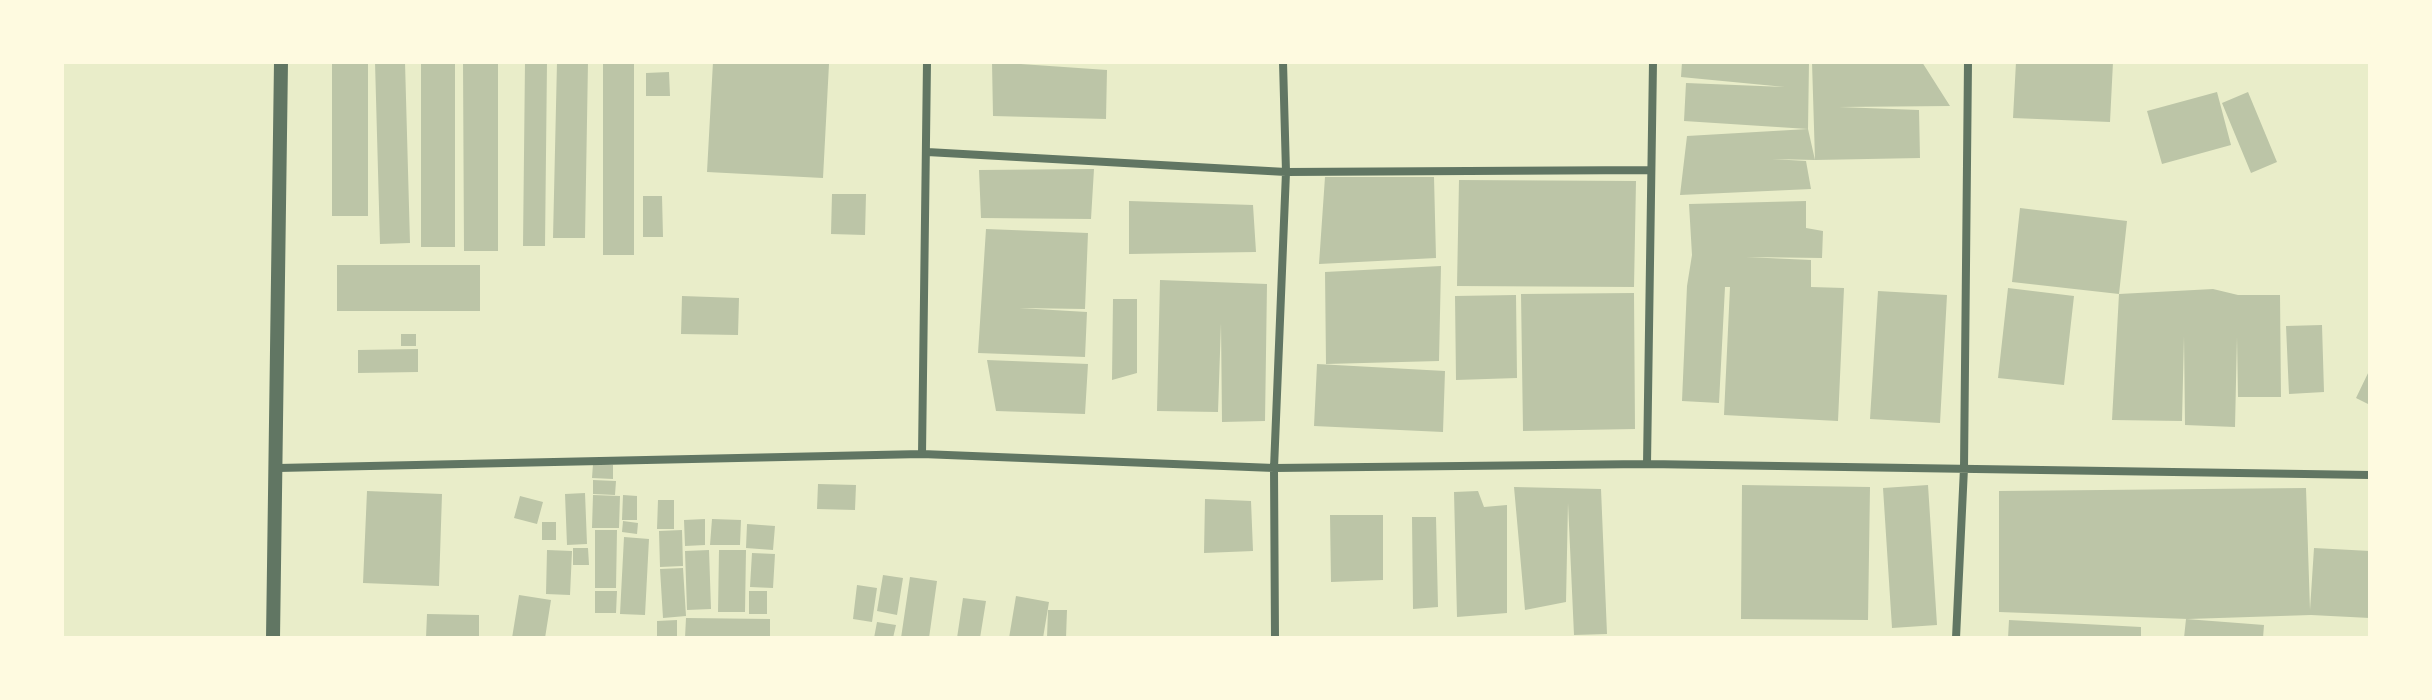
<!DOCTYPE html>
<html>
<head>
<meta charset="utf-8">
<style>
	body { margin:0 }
	#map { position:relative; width:2432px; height:700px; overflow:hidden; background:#e9edc9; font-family:"Alegreya Sans",sans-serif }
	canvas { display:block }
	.frame { position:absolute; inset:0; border:64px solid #fefae0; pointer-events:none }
</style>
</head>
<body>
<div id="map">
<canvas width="2432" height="700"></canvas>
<div class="frame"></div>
</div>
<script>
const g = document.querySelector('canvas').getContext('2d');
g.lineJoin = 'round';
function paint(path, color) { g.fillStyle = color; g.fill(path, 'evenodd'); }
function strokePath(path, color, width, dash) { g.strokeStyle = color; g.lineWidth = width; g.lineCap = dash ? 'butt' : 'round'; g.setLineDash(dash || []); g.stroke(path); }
paint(new Path2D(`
	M332,62h36v154h-36z
	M375,62h30l5,181 -30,1z
	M421,62h34v185h-34z
	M463,62h35v189h-34z
	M525,62h22l-2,184h-22z
	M557,62h31l-3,176h-32z
	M603,62h31v193h-31z
	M713,62l116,2 -6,114 -116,-6z
	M992,62l115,8 -1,49 -113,-3z
	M1682,62h127l-1,67 7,31 -3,-98h110l28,44 -111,1 80,3 1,48 -105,2 -43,-1 34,2 5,28 -131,6 7,-59 121,-7 -124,-8 2,-38 99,4 -104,-10z
	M2016,62h97l-3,60 -97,-4z
	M669,72l1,24h-24v-23z
	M2217,92l14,53 -69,19 -15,-53z
	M2248,92l29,70 -26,11 -29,-70z
	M1094,169l-3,50 -110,-1 -2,-48z
	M1325,177h109l2,81 -117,6z
	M1459,180l177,1 -2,106 -177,-1z
	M832,194h34l-1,41 -34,-1z
	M643,196h19l1,41h-20z
	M1129,201l124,4 3,47 -127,2z
	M1806,201v27l17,3 -1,27 -76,-1 65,3v27l33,1 -6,133 -114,-6 6,-128h-5l-6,116 -37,-2 5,-115 5,-31 -3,-51z
	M2020,208l107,13 -8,73 -107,-12z
	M986,229l102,4 -3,76 -66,-1 68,4 -2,45 -107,-4z
	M337,265h143v46h-143z
	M1441,266l-2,95 -113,3 -1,-92z
	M1160,280l107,4 -2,137 -43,1 -1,-99 -3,89 -61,-1z
	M2008,288l66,8 -10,89 -66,-7z
	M2213,289l25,6h42l1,102h-43l-1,-60 -2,90 -50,-2 -1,-89 -2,85 -70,-1 7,-126z
	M1878,291l69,4 -7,128 -70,-4z
	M1634,293l1,136 -112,2 -2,-137z
	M1516,295l1,83 -61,2 -1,-84z
	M682,296l57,2 -1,37 -57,-1z
	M1113,299h24v74l-25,7z
	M2322,325l2,67 -35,2 -3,-68z
	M401,334h15v12h-15z
	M418,349v23l-60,1v-23z
	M987,360l101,4 -3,50 -89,-3z
	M1317,364l128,7 -2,61 -129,-6z
	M2370,369v36l-14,-7z
	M593,464l20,1v14l-21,-1z
	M593,480l23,1 -1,14 -22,-1z
	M818,484l38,1 -1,25 -38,-1z
	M1742,485l128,2 -2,133 -127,-1z
	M1928,485l9,140 -45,3 -9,-140z
	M1514,487l87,2 6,145 -33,1 -6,-132 -2,99 -41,8z
	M2306,488l4,122 4,-62 56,3v67l-59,-3 -123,4 -189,-7v-121z
	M367,491l75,3 -3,92 -76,-3z
	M1478,491l6,16 23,-2v108l-50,4 -3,-125z
	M585,493l2,51 -20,1 -2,-51z
	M593,495l27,1 -1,32h-27z
	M623,495l14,1v24h-15z
	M520,496l23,6 -6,22 -23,-6z
	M1205,499l46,2 2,50 -49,2z
	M658,500h16v29h-17z
	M1330,515h53v65l-52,2z
	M1412,517h24l2,90 -25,2z
	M705,519v26l-20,1 -1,-26z
	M712,519l29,1 -1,25h-30z
	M623,521l15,2 -1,11 -15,-2z
	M542,522h14v18h-14z
	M747,524l28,2 -2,24 -27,-2z
	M595,530h22l-1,58h-21z
	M682,530l1,36 -23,1 -1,-36z
	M624,537l25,2 -4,76 -25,-1z
	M573,548h15l1,17h-16z
	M547,550l25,1 -2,44 -24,-1z
	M709,550l2,59 -24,1 -2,-59z
	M719,550h27l-1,62h-27z
	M752,553l23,1 -2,34 -23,-1z
	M683,568l3,48 -23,2 -3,-49z
	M883,575l20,3 -6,37 -20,-4z
	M910,577l27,4 -8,57h-28z
	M857,585l20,3 -5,34 -19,-3z
	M595,591h22l-1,22h-21z
	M749,591h18v23h-18z
	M519,595l32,5 -6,38h-33z
	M1016,596l33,6 -6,36h-34z
	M963,598l23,3 -6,37h-23z
	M1048,610h19l-1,28h-19z
	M427,614l52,1v23h-53z
	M686,618l84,1v19h-85z
	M2186,619l78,6 -1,13h-79z
	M677,620v18h-20v-17z
	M2009,620l132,7v11h-133z
	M877,622l19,3 -3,13h-19z`), '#bcc5a7');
strokePath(new Path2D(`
	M927,152l359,20 365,-2
	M922,454l5,-392
	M1647,464l6,-402
	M278,468l644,-14 352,14 373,-4 723,11
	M1275,638l-1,-170 12,-296 -3,-110
	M1956,638l8,-170 4,-406`), '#617663', 8);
strokePath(new Path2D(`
	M273,638l8,-576`), '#617663', 14);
</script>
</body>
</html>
